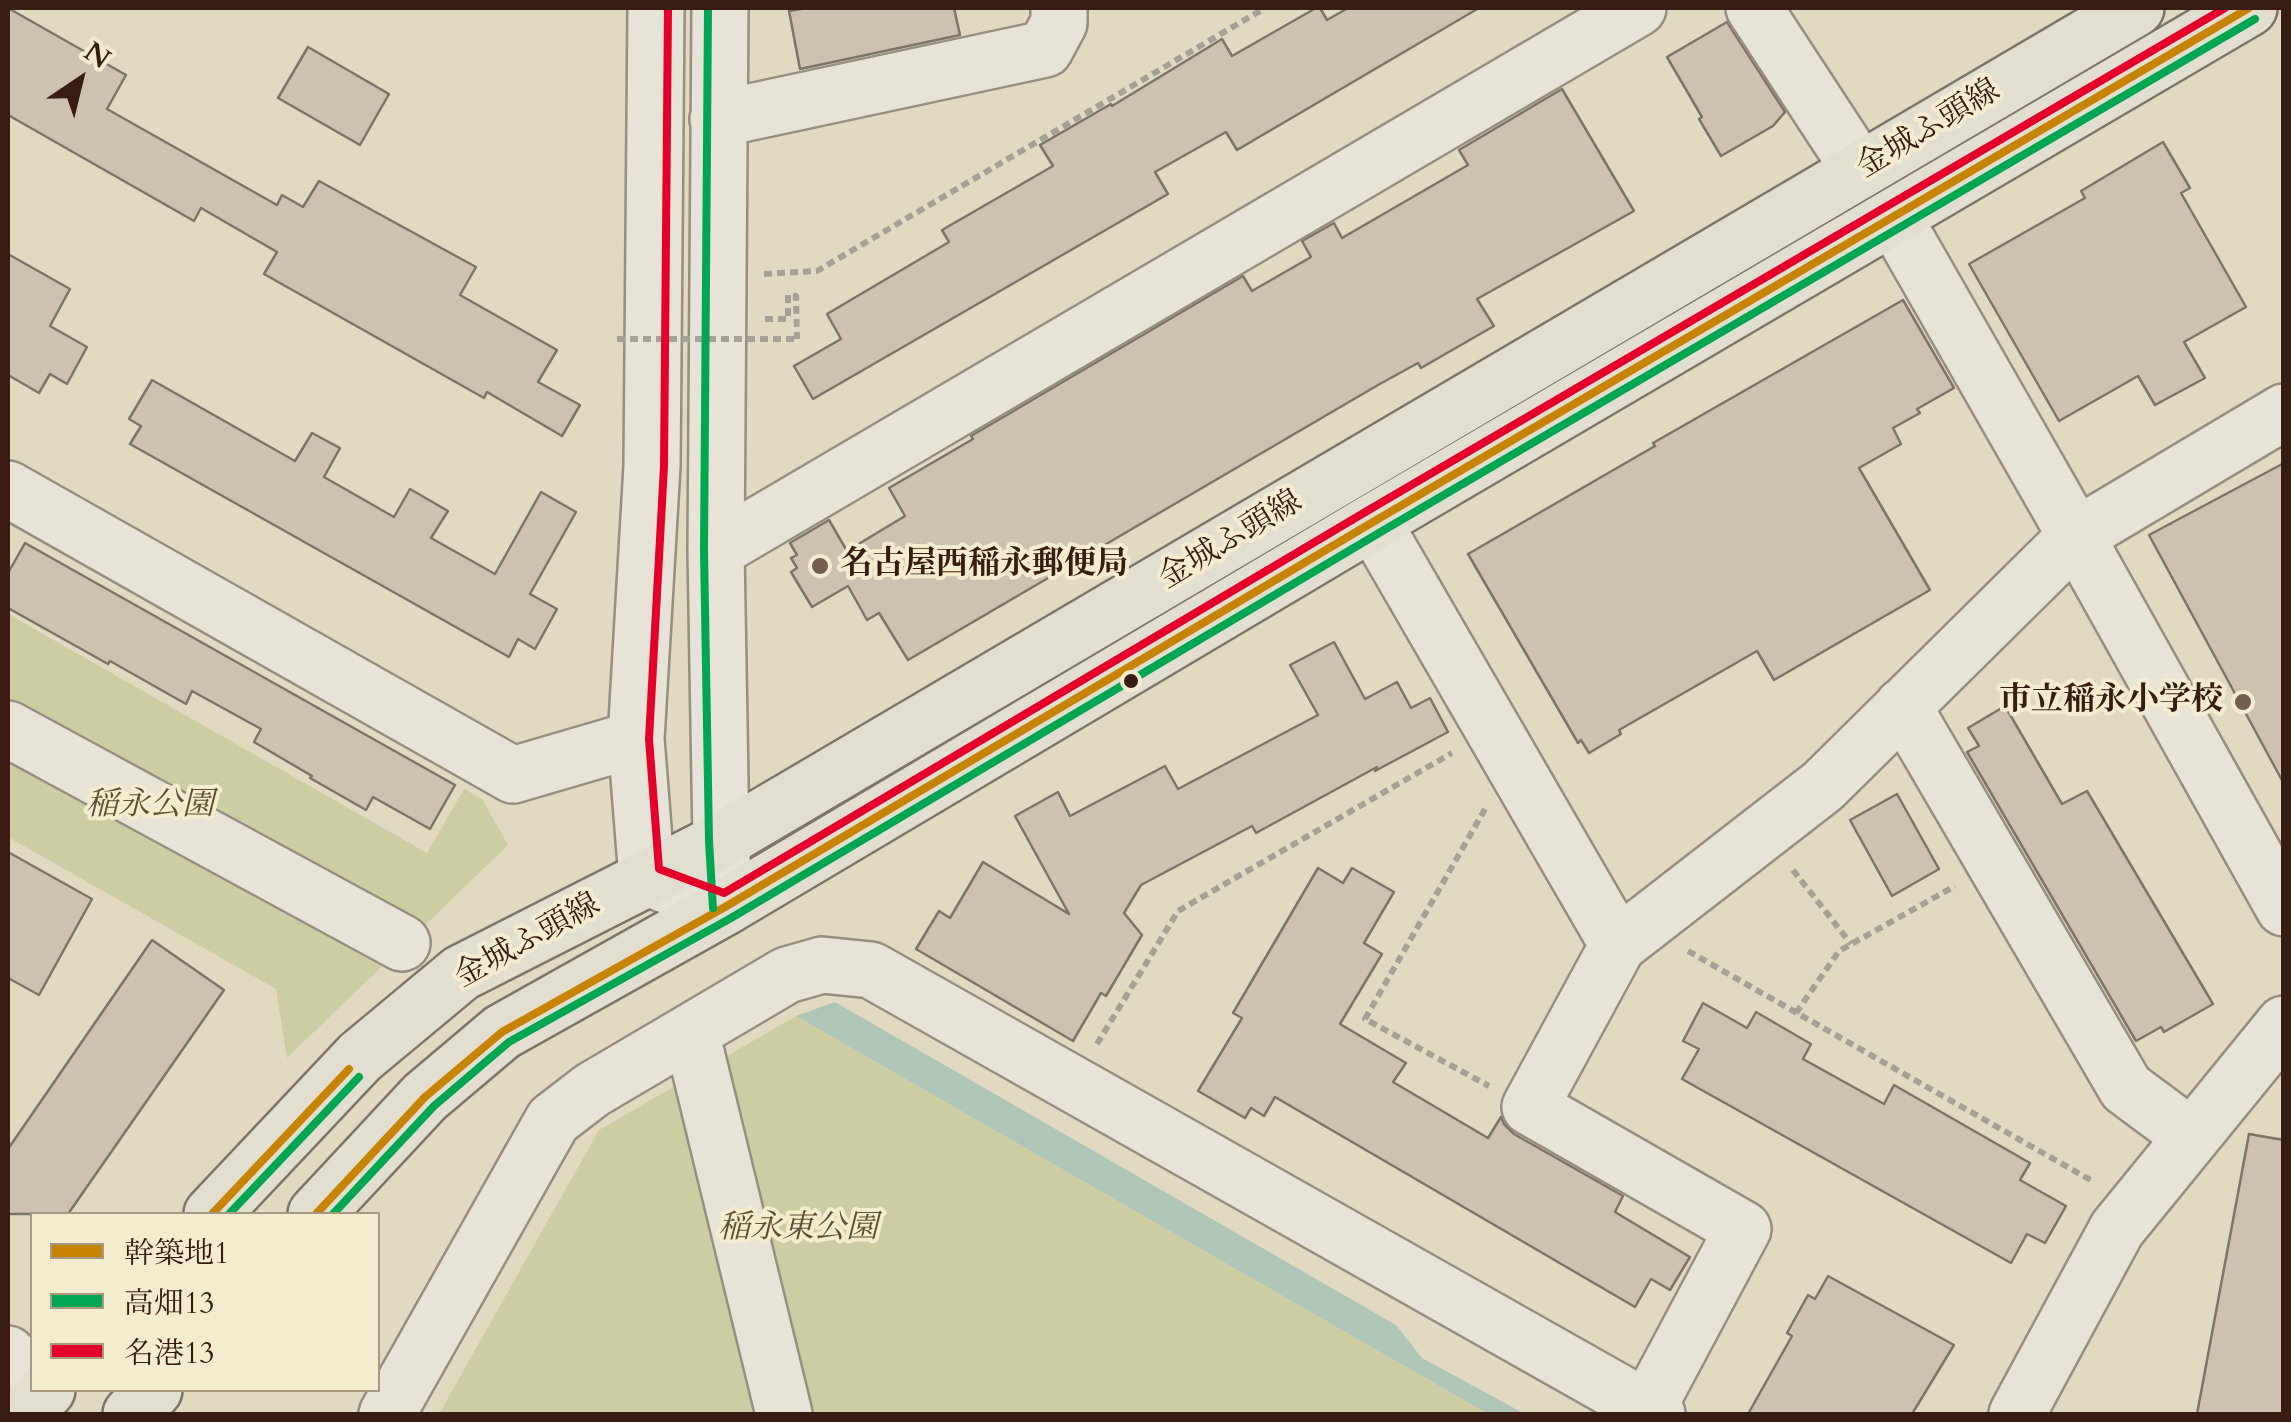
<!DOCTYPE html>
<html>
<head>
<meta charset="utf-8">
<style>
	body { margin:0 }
	#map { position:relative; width:2291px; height:1422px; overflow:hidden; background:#e1dac1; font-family:Cardo,"Noto Serif JP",serif }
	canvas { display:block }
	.frame { position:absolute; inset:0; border:10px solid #381c11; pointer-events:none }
	.legend { position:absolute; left:30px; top:1212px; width:350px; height:180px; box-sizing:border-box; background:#f4ecce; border:2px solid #a99982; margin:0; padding:12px 18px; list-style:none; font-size:30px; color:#381c11 }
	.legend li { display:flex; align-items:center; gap:20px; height:50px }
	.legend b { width:50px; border:2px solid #a99982 }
	.north { position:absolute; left:30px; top:30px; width:100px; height:100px; -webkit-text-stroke:8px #f4ecce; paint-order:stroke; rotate:35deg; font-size:28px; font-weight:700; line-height:40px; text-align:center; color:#381c11 }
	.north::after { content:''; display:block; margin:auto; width:35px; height:45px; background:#381c11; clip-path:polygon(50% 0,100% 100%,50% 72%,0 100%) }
</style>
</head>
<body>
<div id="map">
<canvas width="2291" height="1422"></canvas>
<div class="frame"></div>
<ul class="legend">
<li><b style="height:12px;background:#c78404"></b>幹築地1</li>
<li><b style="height:12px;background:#00a651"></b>高畑13</li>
<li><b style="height:12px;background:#e4002b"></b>名港13</li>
</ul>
<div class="north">N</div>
</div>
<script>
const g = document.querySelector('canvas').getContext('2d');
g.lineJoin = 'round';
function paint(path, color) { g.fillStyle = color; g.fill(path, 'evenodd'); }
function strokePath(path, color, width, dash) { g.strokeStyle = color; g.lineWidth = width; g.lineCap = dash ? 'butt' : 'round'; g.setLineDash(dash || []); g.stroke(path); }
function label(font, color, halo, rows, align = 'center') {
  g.font = font + ' Cardo,"Noto Serif JP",serif'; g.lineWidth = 8; g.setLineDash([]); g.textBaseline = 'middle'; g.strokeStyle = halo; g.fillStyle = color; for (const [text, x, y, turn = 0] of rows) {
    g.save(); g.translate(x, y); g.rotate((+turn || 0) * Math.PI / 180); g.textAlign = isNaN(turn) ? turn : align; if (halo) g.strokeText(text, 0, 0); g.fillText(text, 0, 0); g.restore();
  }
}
paint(new Path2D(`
	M8,614l419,239 37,-64 18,10 26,46 -221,213 -11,-69 -268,-152z
	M796,1016l692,398h-1049l160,-284z`), '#cccda3');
paint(new Path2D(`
	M835,1002l561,323 26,33 103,56h-37l-692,-398z`), '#afc6b6');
const building = new Path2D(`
	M8,8l118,67 -19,34 170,96 5,-10 21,12 16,-26 157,86 -16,28 97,55 -19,32 42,23 -18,31 -75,-44 -3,6 -220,-124 13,-22 -76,-44 -7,13 -186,-106z
	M807,8h147l6,27 -160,34 -11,-58z
	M1316,8h4l7,12 21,-12h131l-242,142 -11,-18 -71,40 13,22 -355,205 -19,-33 47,-27 -14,-25 122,-72 -7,-12 111,-64 -13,-21 71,-41 1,2 110,-67 10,17z
	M1727,22l58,90 -12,14 -52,30 -22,-37 3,-2 -35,-60z
	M308,47l81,47 -29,51 -82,-47z
	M1562,89l72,122 -157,88 17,27 -73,42 -3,-5 -40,22 -470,275 -29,-47 -12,7 -19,-34 -36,21 -21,-35 6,-4 -6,-10 6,-3 -7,-12 39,-23 18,31 58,-35 -16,-28 84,-49 -2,-3 272,-160 9,15 59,-34 -9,-16 32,-18 8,15 126,-73 -9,-15z
	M2163,142l27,46 -9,5 65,114 -62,35 21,36 -50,27 -17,-29 -79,45 -90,-157 116,-66 -4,-7z
	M8,254l62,35 -20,37 37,21 -20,37 -17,-10 -11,19 -31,-18z
	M1903,300l51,88 -37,21 3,4 -27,15 8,16 -42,24 71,122 -156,90 -17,-29 -138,79 2,4 -32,19 -8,-13 -3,3 -110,-189 187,-108 -2,-3z
	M152,380l143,81 17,-28 28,15 -16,29 70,40 16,-28 38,22 -17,27 64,36 46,-82 35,20 -46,82 27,15 -22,40 -17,-10 -9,18 -379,-213 11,-18 -12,-7z
	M2284,463v321l-135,-249z
	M25,543l430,242 -25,44 -57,-32 -7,13 -56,-32 2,-2 -58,-34 7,-13 -69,-38 -6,13 -76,-43 -2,3 -100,-56v-35z
	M1334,642l31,57 32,-17 14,26 19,-10 18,34 -73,39 2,-4 -121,66 -4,-7 -111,59 -17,28 18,22 -36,61 -5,-3 -28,48 -157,-92 23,-38 11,7 33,-56 86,52 -54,-98 43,-24 12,24 95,-50 13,23 140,-74 -28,-50z
	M2005,706l57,98 25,-13 126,213 -49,28 -3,-5 -25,14 -169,-289 12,-6 -11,-18z
	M1897,794l42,75 -47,27 -42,-76z
	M8,852l84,47 -53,96 -31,-17z
	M1318,868l25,15 9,-15 42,24 -30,51 18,11 -42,70 66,39 -13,19 95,56 13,-21 3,7 10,10 109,62 -8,16 75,45 -20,33 -19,-11 -16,28 -360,-210 -11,19 -13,-8 -6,10 -47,-27 44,-73 -9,-5z
	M152,940l72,50 -156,224h-60v-65z
	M1703,1003l44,25 9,-16 55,32 -8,15 81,45 10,-19 136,78 -10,17 46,26 -21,37 -18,-9 -16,29 -329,-184 17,-30 -16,-8z
	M2249,1134l35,6v274h-87z
	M1828,1276l126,69 -42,69h-164l44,-78 -5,-3 21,-38 7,4z`);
paint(building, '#cec1b0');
strokePath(building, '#7d7567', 2.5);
const minor = new Path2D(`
	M656,8l-4,458 -16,273 11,139 78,29 -4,-66 -5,-291 4,-542
	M1754,8l106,162
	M718,119l327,-70 14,-26v-15
	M1894,218l182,318 208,372
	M8,489l505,286 123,-36
	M1373,522l245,423
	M716,550l922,-542
	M1903,706l223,382 66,49
	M8,729l394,214
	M691,1032l93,382
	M8,1354l24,30
	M1647,1409l96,-180 -213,-122 88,-162 205,-159 253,-250 208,-124
	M387,1414l166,-294 39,-30 195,-115 35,-10 49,5 786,444
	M2017,1414l100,-185 167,-205`);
const major = new Path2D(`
	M212,1214l148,-157 101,-84 260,-132 1415,-833
	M316,1214l109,-117 77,-65 223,-125 648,-385 876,-514
	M24,1414l23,-24
	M131,1414l23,-24`);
strokePath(minor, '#968e7e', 60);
strokePath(major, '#7d7567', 60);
strokePath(new Path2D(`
	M764,274l53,-3 448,-263
	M765,319h23v-24l8,1 1,43
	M1485,809l-120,210 124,67
	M1793,870l58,74
	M1688,951l406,231
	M1796,1013l43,-62 116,-65
	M1097,1044l81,-133 274,-158`), '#a6a196', 6, [8, 5]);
strokePath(minor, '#e7e3d6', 55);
strokePath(major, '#e3dfd0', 55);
strokePath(new Path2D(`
	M617,339h180`), '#a6a196', 6, [8, 5]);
strokePath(new Path2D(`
	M212,1214l137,-145
	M316,1214l109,-117 77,-65 223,-125 648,-385 876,-514`), '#c78404', 8);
strokePath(new Path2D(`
	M708,8l-4,542 5,291 4,67
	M229,1214l130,-137
	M333,1214l101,-108 75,-64 222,-124 648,-385 876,-514`), '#00a651', 8);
strokePath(new Path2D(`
	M668,8l-4,458 -15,273 10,130 65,24 643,-382 858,-503`), '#e4002b', 8);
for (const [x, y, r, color] of [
	[820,566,10,"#735e4f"],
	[1131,681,9,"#381c11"],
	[2243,702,10,"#735e4f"]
]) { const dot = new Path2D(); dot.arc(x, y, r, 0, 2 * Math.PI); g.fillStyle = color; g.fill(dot); strokePath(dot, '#f4ecce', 4); }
label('32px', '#381c11', '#f4ecce', [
	["金城ふ頭線",1929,130,-31],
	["金城ふ頭線",1231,541,-31],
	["金城ふ頭線",528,942,-29]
]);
label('bold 32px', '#381c11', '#f4ecce', [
	["名古屋西稲永郵便局",840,566],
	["市立稲永小学校",2223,702,"right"]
], 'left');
label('italic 32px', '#5f4e36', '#f4ecce', [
	["稲永公園",150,807],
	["稲永東公園",798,1230]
]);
</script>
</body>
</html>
